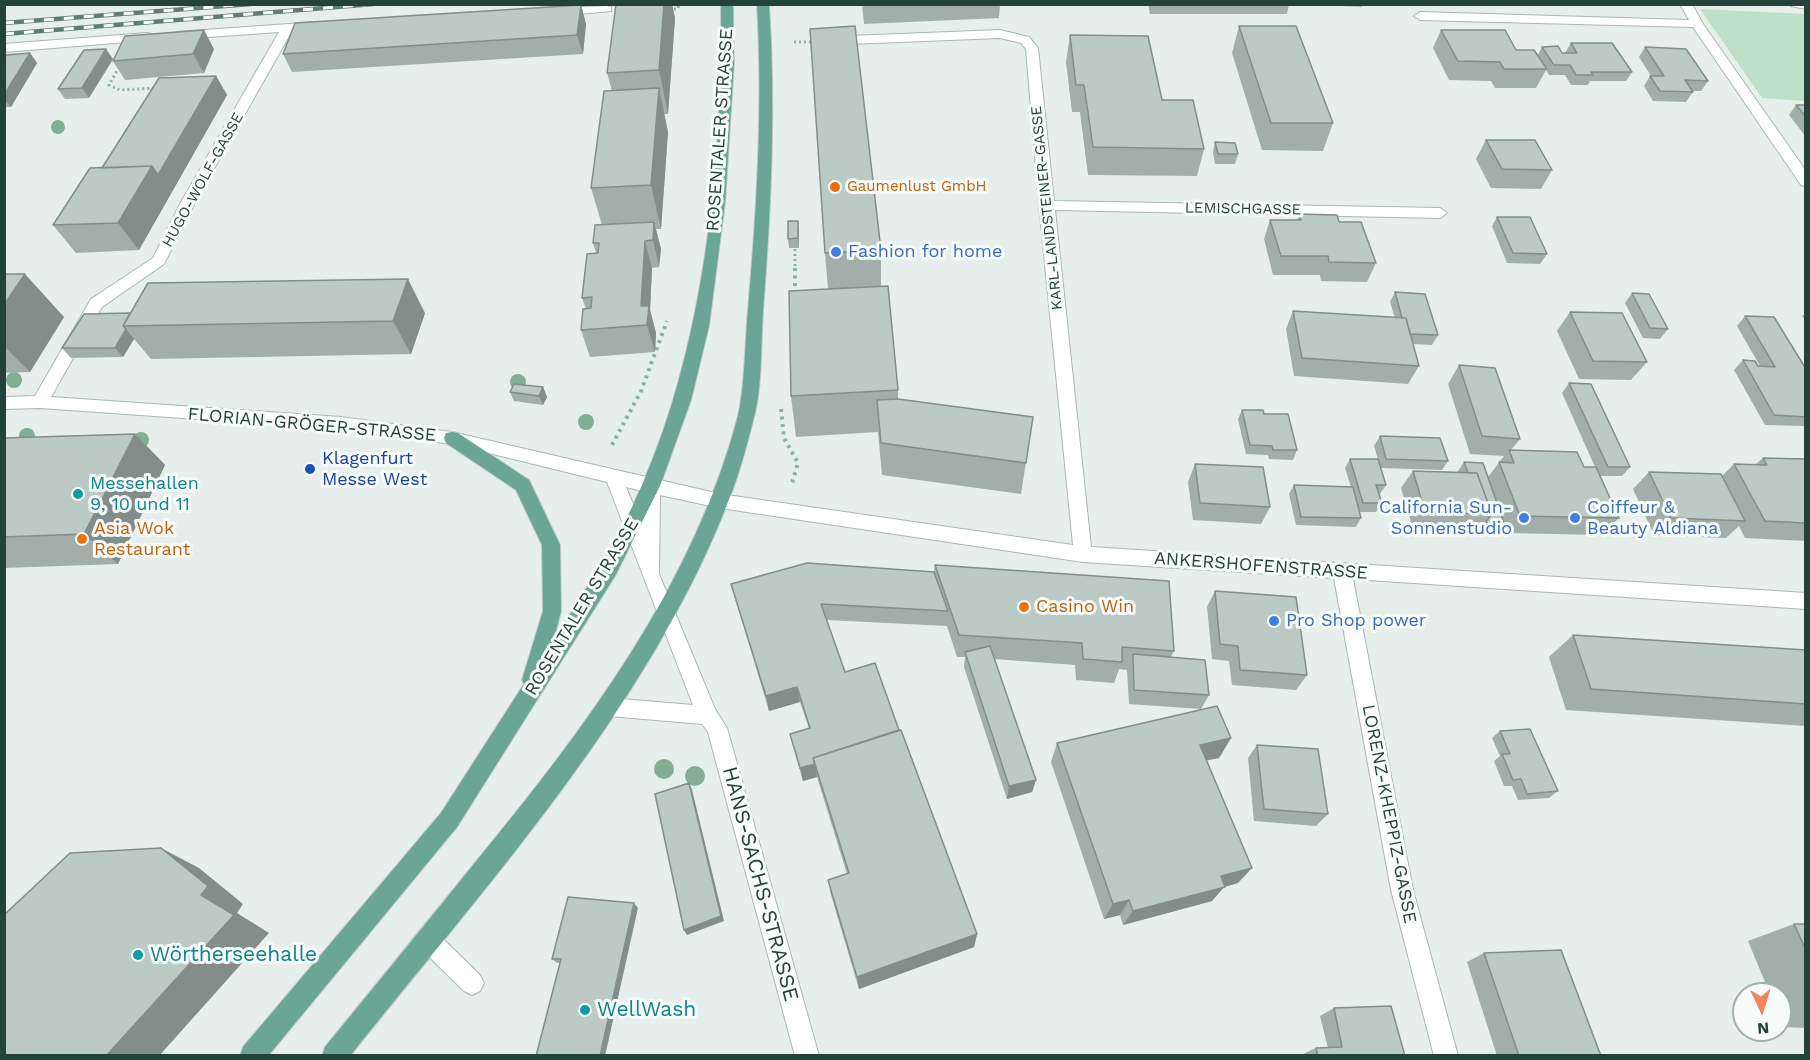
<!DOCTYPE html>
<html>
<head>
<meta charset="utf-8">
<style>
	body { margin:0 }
	#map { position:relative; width:1810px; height:1060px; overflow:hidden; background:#e6efeb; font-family:"Work Sans",sans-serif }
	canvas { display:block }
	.frame { position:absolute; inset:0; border:6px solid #24423a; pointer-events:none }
	.north { position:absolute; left:1732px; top:982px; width:60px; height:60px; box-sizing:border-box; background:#f7fbf9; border:2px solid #a3b1ad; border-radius:50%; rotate:176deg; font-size:16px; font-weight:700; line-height:24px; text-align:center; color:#24423a }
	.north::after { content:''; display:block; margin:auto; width:21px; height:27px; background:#f4845f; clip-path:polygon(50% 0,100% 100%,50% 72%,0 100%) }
</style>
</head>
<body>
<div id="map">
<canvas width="1810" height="1060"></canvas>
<div class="frame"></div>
<div class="north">N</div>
</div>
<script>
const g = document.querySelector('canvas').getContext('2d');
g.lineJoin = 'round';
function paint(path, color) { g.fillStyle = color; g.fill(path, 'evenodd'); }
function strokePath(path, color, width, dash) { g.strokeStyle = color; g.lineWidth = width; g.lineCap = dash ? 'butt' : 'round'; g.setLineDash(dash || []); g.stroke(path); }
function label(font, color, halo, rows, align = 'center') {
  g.font = font + ' "Work Sans",sans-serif'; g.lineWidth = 6; g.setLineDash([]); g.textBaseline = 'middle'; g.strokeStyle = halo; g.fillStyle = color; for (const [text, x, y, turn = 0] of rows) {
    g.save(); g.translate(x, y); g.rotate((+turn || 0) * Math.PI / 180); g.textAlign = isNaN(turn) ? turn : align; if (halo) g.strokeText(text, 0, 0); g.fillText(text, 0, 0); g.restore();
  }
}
paint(new Path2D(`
	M1700,9l105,5v87l-43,-3z`), '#bfe0c8');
const minor = new Path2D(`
	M1680,4h12l11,20 103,147v15l-5,-1 -108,-158 -273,-7 -6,-4 6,-4 269,8z
	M1790,4h16v5l-15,-3z
	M607,6l4,1v4l-54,5 -6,-4 6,-4z
	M317,22l6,4 -2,3 -29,2 -98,173 -30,60 -62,43 -51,90 290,20 111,15 268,62 353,51 -34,-340 -13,-156 -5,-6 -21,-5 -151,6 -6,-4 6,-4 151,-6 29,7 9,11 16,153 386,7 7,5 -7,5 -385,-8 36,337 715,46v16l-453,-30 60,311 45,166h-24l-43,-166 -57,-312 -251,-16 -363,-54 -60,-13 -1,79 56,135 12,19 92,328h-24l-87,-324 -6,-8 -93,-8 -7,-2 -3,-7 3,-7 7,-2 84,7 -86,-223 -155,-38 -111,-15 -301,-21 -36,1v-12l31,-1 56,-97 62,-41 27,-54 99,-172 -99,7 -4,-1v-6zM626,487l16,4v35z
	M147,33l4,1v6l-147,12v-8z
	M428,928l8,4 44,43 4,8 -4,8 -8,4 -8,-4 -44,-43 -4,-8 4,-8z`);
const major = new Path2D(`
	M721,4h12l1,59 -9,140 -16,123 -18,74 -31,86 -45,90 -158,251 -189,229h-28l3,-9 198,-234 83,-129 -2,-4 21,-69 -1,-66 -26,-55 -70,-47 -2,-5 2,-5 6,-1 6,1 71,47 31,65 1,66 -7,28c32,-50 65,-99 88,-154 63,-143 81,-325 79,-481z
	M757,4h12c7,103 2,205 -6,307 -2,31 -1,78 -9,106 -7,28 -15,58 -26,85 -81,207 -241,382 -378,554h-28l3,-9c50,-61 100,-122 149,-183 110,-134 219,-277 264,-448 7,-29 7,-75 10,-106 9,-102 15,-203 9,-306z`);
strokePath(minor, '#a8b8b2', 2);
strokePath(major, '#c2cac8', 2);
strokePath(new Path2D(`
	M669,9h9l1,-5
	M794,42h19
	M119,67l-10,18 11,5 37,-2
	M795,244v26`), '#86b3a5', 3, [2, 3]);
strokePath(new Path2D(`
	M795,268v26
	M781,409l3,29 14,25 -6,20
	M612,445l29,-54 26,-70`), '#86b3a5', 4, [3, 4.5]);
paint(minor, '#fff');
paint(major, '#6aa596');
const rail = new Path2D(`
	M4,23l247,-19
	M4,34l370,-30`);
strokePath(rail, '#5f7d75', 4.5);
strokePath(rail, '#f7fbf9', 3, [10]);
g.fillStyle = '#80af93';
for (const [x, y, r] of [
	[58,127,7],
	[14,380,8],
	[518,382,8],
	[586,422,8],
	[27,436,8],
	[141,440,8],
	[664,769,10],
	[695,776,10]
]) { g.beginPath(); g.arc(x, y, r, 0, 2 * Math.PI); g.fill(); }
paint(new Path2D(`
	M616,4h56l3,14 -7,96h-4l4,18 -7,97h-5l5,20 -2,18 -7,1 -2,42 6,23 -1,19 -65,5 -9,-27 5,-21 -4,-11 14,-45 -3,-10 9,-18 -11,-37 21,-97 -5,-18z
	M862,4h138l-1,14 -135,6z
	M1148,4h141l-2,10h-137z
	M1340,4h22l-1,3 -21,-1z
	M581,5l5,19 -3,30 -291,18 -9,-18z
	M1239,26l94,97 -10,28 -61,-1 -30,-97z
	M1441,30l97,25 4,-8 20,6h3l6,-10 61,29 -6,9h-36l-2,4h-17l-6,-10h-16l-3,-5 -10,18h-41l-4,-7 -42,-1 -16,-32z
	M1070,35l92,65 42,49 -7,27 -109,-1 -8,-63h-8l-6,-50z
	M1645,47l63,34 -7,10h-9l1,1 -7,10 -33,-1 -9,-15 6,-10h1l-12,-19z
	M214,49l-10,24 -79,7 -12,-19z
	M30,53l7,10 -26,44h-7v-49z
	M113,59l-24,39 -24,1 -7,-10z
	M216,76l11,19 -88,155 -63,3 -23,-28 49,-57z
	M1796,105h10v32l-17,-22z
	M1486,140l66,30 -11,19 -50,-1 -15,-29z
	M1215,142l23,12 -3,10h-20l-2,-12z
	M1299,214l40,8 37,41 -9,19 -46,-1 -1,-6h-47l-9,-36 6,-19h27z
	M1497,217l50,37 -7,10 -33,-1 -15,-37z
	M798,221l1,27h-10l-1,-9z
	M881,250v36l17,104v9l135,18 -12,77 -139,-19 -4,-43 -82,5 -5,-41 37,-107 -3,-36z
	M4,274l60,43 -34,55 -26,1z
	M1395,292l43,43 -6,10 -19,-1 6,22 -11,18 -114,-8 -8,-47 7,-18 102,7 -5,-16z
	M1632,293l36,36 -8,10 -17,-1 -18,-35z
	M1570,312l77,50 -16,18 -52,-1 -22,-48z
	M425,313l-14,41 -260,5 -17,-20 -11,18 -52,1 -9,-10 22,-34z
	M1806,313v8l-4,-5z
	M1745,316l61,53v57l-41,-1 -31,-55 9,-10 17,6 -23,-40z
	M1459,365l61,74 -9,11 73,17h11l-33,-74 7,-10 61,84 -8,9h-22l19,42 -17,17 -96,-2 -3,-9 -7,8 -83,-3 -12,-41 12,-17 45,1v-1l6,-9 24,15 16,-21 -34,-2 -22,-70z
	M543,387l4,10 -4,8 -29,-4 -4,-9z
	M1242,410l22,4 33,36 -4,10 -24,-1 -1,-4 -22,-1 -8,-35z
	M135,434l30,31 -47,99 -114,4v-130z
	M1380,436l68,25 -6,9 -61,-2 5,17 -6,9h-1l3,9 -6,9h-16l1,6 -5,9 -60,-2 -7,-31 5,-9 57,2 -6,-19 5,-9h28l-4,-13z
	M1763,458l43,1v82l-61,-3 -6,-12 -13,12 -72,-3 -21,-46 16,-17 73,4 12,-12 21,1z
	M1195,464l75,43 -9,17 -68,-4 -5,-38z
	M935,565l239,86 -3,6 38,38 -8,14 -72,-5 -2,-34 -8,-1 -5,14 -38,-3 -1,-15 -81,-6 42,121 -4,12 -25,7 -43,-132 1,-10h-8l-10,-31 -120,-6 18,52 54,58 78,204 -3,13 -115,42 -28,-94 -3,-15 19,-6 -30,-97 -14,4 -13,-47 19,-6 -9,-26 -31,9 -38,-127 203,-12z
	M1215,591l92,84 -11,15 -64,-5 -3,-24 -17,-2 -5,-52z
	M1573,635l233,15v76l-240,-16 -17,-53z
	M1500,731l58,60 -9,7 -31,2 -6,-14h-8l-10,-25 6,-5 -8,-18z
	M1231,738l-12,20 -13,2 32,123 -14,4 -12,14 -89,24 -3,-10 -16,4 -53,-157 6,-19z
	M1257,745l71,69 -12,12 -62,-5 -6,-63z
	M638,908l-79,55h-2l-5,-4z
	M1794,924h12v104l-23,-1 -3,-7v-26h-10l-22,-53z
	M1484,953l117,103h-104l-30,-94z
	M1334,1008l71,48h-101l-1,-2 13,-6h12l-8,-32z`), '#a1aea9');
paint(new Path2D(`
	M664,4h8l3,14 -7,96 -9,-44z
	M581,5l5,19 -3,30 -6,-19z
	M204,30l10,19 -10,24 -11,-19z
	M106,49l7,10 -24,39 -7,-10z
	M30,53l7,10 -26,44 -7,-8v-4z
	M216,76l11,19 -88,155 -21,-27 34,-57z
	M659,88l9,44 -7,97 -10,-44z
	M798,221l1,10v17l-1,-10z
	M654,222l7,27 -2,18 -6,-27z
	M645,241l7,27 -2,42 6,23 -1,19 -14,-46z
	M25,274l39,43 -34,55 -26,-26v-41z
	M408,279l17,34 -14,41 -18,-33z
	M126,329l8,10 -11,18 -8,-9z
	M543,387l4,10 -4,8 -4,-9z
	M135,434l30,31 -47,99 -34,-30z
	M797,687l3,15 -31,9 -3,-15z
	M1231,738l-12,20 -30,6 11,-19z
	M815,764l2,13 -14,4 -3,-13z
	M1036,780l-4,12 -25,7 2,-13z
	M689,783l3,7 32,131 -37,14 -3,-5z
	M161,848l38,20 44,36 -6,9 32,20 -110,123h-53l95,-161z
	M1252,868l-14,15 -14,4 -12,14 -89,24 10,-14 88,-35z
	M1129,900l-9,15 -16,4 9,-15z
	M634,903l4,5 -33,148h-5z
	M977,934l-3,13 -115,42 -2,-12z`), '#838d89');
const building = new Path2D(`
	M616,4h48l-5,66 -52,3z
	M581,5l-4,30 -294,19 12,-31z
	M855,26l26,224 -56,3 -15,-224z
	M1239,26h57l37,97h-62z
	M204,30l-11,24 -80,7 12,-25z
	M1441,30h64l11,20h18l13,19h-43l-4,-7 -42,-1z
	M1070,35l78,1 14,64h31l11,49 -111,-2 -9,-62h-8z
	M1571,43h41l20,29h-41l2,3h-17l-6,-10h-16l-12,-18 16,-1 4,7h15z
	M1645,47l41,2 22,32 -23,-1 8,12 -33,-1 -10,-15h14z
	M106,49l-24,39 -24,1 26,-39z
	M30,53l-26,42v-37l2,-3z
	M216,76l-58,99 -6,-9 -50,2 57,-90z
	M659,88l-8,97 -60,3 13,-97z
	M1796,105h10v12z
	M1486,140h49l17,30 -50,-1z
	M1215,142l20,1 3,11h-20z
	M152,166l-34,57 -65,2 37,-57z
	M1299,214l38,1 2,7h22l15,41 -47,-1 -1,-6h-47l-11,-36h31z
	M1497,217h33l17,37 -34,-1z
	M788,221h10v17l-10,1z
	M654,222l-1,18 -8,1 -4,65h8l-2,19 -66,5 2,-21 8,-1 1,-11 -10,1 5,-44 11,-1 1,-10h-6l2,-18z
	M4,274h21l-21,31z
	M408,279l-15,42 -270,5 25,-43z
	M888,286l10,104 -107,6 -2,-105z
	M1395,292l30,2 13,41 -28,-1 -4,-16h-4z
	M1632,293l17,1 19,35 -18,-1z
	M1293,311l113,7 13,48 -117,-8z
	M1570,312l52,1 25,49 -54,-1z
	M130,313l-7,13 3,3 -11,19h-53l22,-34z
	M1745,316l29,1 32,52v48l-32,-2 -31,-55 12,1 3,5 17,1z
	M1459,365l36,3 25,71 -38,-3z
	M1569,383l22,1 39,83h-22z
	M514,384l29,3 -4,9 -29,-4z
	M898,399l135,18 -7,46 -145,-20 -4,-43z
	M1242,410h21l1,4h24l9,36h-24l-1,-4 -22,-1z
	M135,434l-51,100 -80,3v-99z
	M1380,436l60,2 8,23 -62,-2z
	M1509,450l68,2 7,15h12l23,51 -99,-2 -21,-54 15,1z
	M1763,458l43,1v64l-41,-2 -31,-57 33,1z
	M1350,459h28l8,26h-10l6,18h-19z
	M1464,462l19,1 21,60h-19l7,-9 -15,-41h-9z
	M1195,464l68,3 7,40 -70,-4z
	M1413,471l64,2 15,41 -67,-2z
	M1649,472l72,2 24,47 -74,-3z
	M1294,485l59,2 8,31 -60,-1z
	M807,563l127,9 14,39 -127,-7 24,68 30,-9 24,67 -86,28 2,6 -15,4 -10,-34 20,-6 -13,-41 -31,9 -35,-112z
	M935,565l234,16 5,70 -52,-4v15l-39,-3 -1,-16 -123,-8z
	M1215,591l81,6 11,78 -67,-5 -2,-24 -18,-2z
	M1573,635l233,15v54l-215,-15z
	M990,646l46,134 -27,6 -44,-134z
	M1133,654l72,6 4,35 -75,-5z
	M1217,706l14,32 -31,7 52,123 -31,8 4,11 -92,24 -4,-11 -16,4 -56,-161z
	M1530,729l28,62 -31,3 -6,-15 -8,1 -11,-26h8l-10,-23z
	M901,730l76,204 -120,43 -29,-97 21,-7 -36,-115z
	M1257,745l61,4 10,65 -64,-5z
	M689,783l32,133 -37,14 -29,-136z
	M161,848l47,38 -7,9 33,20 -128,141h-102v-141l66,-62z
	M568,897l66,6 -34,153h-64l25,-97h-9z
	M1794,924h12v26z
	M1561,950l40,106h-82l-35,-103z
	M1391,1006l14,50h-87l-2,-8 26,-1 -8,-39z`);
paint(building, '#bbcac4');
strokePath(building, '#838d89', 1.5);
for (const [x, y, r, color] of [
	[835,187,6,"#e8710a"],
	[836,252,6,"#3f7fe0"],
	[310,469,6,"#1a4fb4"],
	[78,494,6,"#0f9aa8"],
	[1524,518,6,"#3f7fe0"],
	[1575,518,6,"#3f7fe0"],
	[82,539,6,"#e8710a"],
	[1024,607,6,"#e8710a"],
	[1274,621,6,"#3f7fe0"],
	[138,955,6,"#0f9aa8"],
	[585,1010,6,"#0f9aa8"]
]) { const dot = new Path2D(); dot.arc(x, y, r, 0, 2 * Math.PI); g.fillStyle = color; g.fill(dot); strokePath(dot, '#f7fbf9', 2); }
label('15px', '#24423a', '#f7fbf9', [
	["HUGO-WOLF-GASSE",203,180,-61],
	["KARL-LANDSTEINER-GASSE",1047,208,-96],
	["LEMISCHGASSE",1243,209,1]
]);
label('15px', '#c56008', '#f7fbf9', [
	["Gaumenlust GmbH",847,187]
], 'left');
label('18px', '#24423a', '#f7fbf9', [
	["ROSENTALER STRASSE",720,130,-86],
	["FLORIAN-GRÖGER-STRASSE",312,425,5],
	["ANKERSHOFENSTRASSE",1261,566,4],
	["ROSENTALER STRASSE",582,607,-59],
	["LORENZ-KHEPPIZ-GASSE",1389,814,79]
]);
label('18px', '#366cbe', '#f7fbf9', [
	["Fashion for home",848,252],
	["California Sun-",1512,508,"right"],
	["Sonnenstudio",1512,529,"right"],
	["Coiffeur &",1587,508],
	["Beauty Aldiana",1587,529],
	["Pro Shop power",1286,621]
], 'left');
label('18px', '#164399', '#f7fbf9', [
	["Klagenfurt",322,459],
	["Messe West",322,480]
], 'left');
label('18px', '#0d838f', '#f7fbf9', [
	["Messehallen",90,484],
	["9, 10 und 11",90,505]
], 'left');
label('18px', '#c56008', '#f7fbf9', [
	["Asia Wok",94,529],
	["Restaurant",94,550],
	["Casino Win",1036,607]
], 'left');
label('21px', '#24423a', '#f7fbf9', [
	["HANS-SACHS-STRASSE",760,884,75]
]);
label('21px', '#0d838f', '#f7fbf9', [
	["Wörtherseehalle",150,955],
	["WellWash",597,1010]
], 'left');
</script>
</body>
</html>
